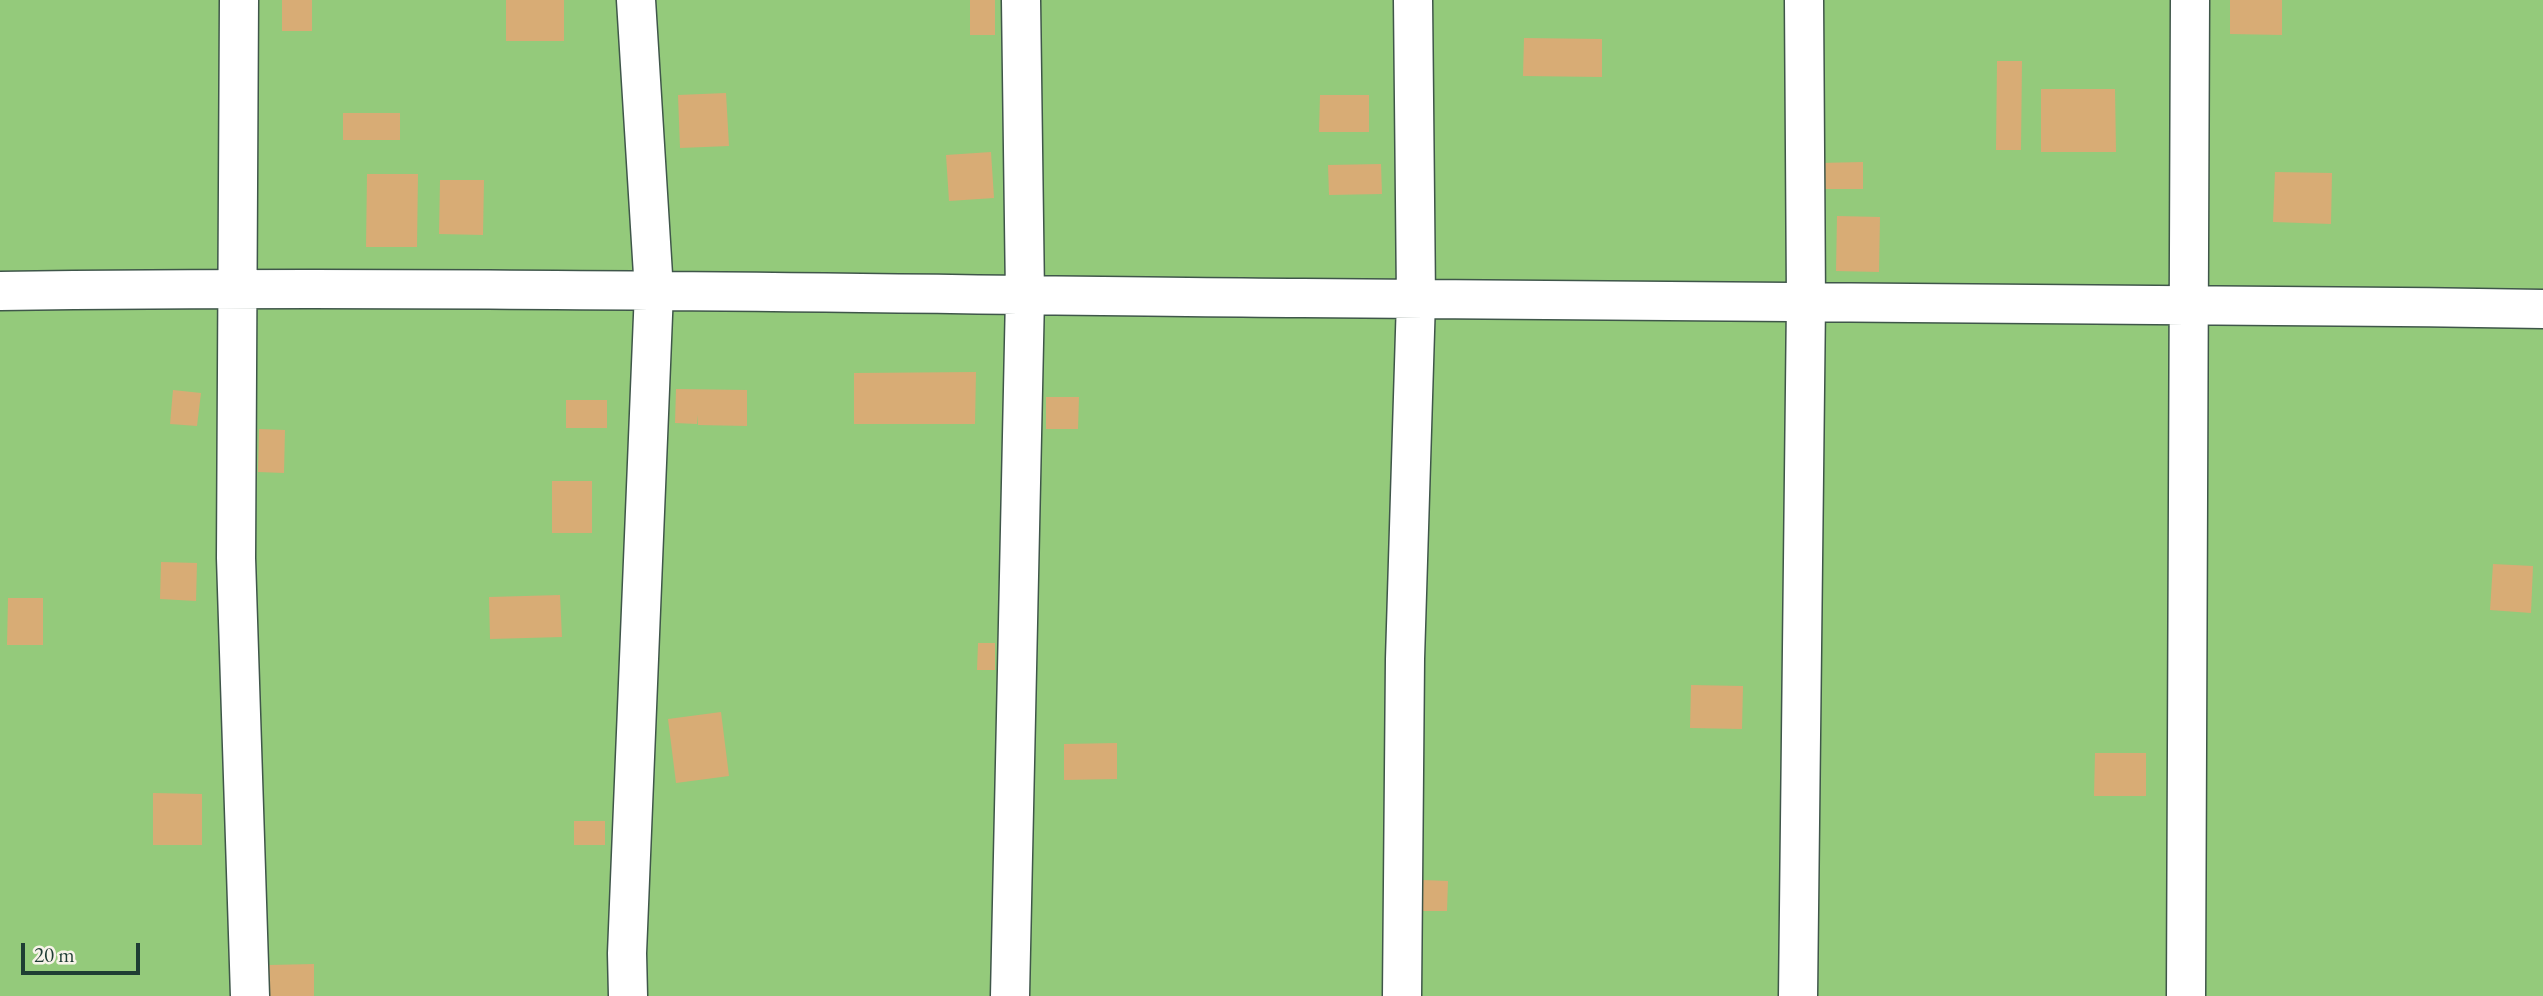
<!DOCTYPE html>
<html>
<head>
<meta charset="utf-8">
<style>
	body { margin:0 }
	#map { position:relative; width:2543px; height:996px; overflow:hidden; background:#f2e1c5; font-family:"EB Garamond",serif }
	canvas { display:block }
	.scale { position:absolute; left:21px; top:943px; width:119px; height:32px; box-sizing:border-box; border:4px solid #1f3d34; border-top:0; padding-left:9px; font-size:21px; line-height:24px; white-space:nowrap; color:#1f3d34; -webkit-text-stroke:5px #f7f3e8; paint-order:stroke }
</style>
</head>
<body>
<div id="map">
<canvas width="2543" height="996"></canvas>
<div class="scale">20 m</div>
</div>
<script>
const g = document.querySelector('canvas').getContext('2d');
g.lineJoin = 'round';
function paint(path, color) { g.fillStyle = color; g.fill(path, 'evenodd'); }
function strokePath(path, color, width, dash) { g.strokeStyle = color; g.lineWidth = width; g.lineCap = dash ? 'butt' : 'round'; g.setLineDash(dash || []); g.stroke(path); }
paint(new Path2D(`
	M0,0h2543v996h-2543z`), '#94ca7b');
paint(new Path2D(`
	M282,0h30v31h-30z
	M506,0h58v41h-58z
	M970,0h25v35h-25z
	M2230,0h52v35l-52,-1z
	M1524,38l78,1v38l-79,-1z
	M1997,61h25l-1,89h-25z
	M2041,89h74l1,63h-75z
	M726,93l3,53 -49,2 -2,-53z
	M1320,95h49v37h-50z
	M343,113h57v27h-57z
	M991,152l3,46 -45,3 -3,-46z
	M1863,162v27h-45v-26z
	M1381,164l1,30 -53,1 -1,-30z
	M2275,172l57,1 -1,51 -58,-2z
	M367,174h51l-1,73h-51z
	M440,180h44l-1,55 -44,-1z
	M1837,216l43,1 -1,55 -43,-1z
	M976,372l-1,52h-121v-51z
	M676,389l71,1v36l-49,-1v-10l-1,9 -22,-1z
	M173,390l28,3 -4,33 -27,-2z
	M1046,397h33l-1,32h-32z
	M566,400h41v28h-41z
	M259,429l26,1 -1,43 -26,-1z
	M552,481h40v52h-40z
	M161,562l36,1 -1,38 -36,-2z
	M2493,564l40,2 -2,47 -41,-3z
	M560,595l2,42 -72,2 -1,-42z
	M8,598h35v47h-36z
	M978,643h17v27h-18z
	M1691,685l52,1 -1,43 -52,-1z
	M721,712l8,64 -53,7 -8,-64z
	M1117,743v36l-53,1v-36z
	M2095,753h51v43h-52z
	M153,793l49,1v51h-49z
	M574,821h31v24h-31z
	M1423,880l25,1 -1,30h-26z
	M314,964v32h-45v-31z`), '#d8ac75');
const minor = new Path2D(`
	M239,0l-3,558 14,438
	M0,291c434,-6 869,3 1303,7 414,5 827,4 1240,11
	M628,996l-1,-43 27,-662 -18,-291
	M1010,996l15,-700 -4,-296
	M1402,996l3,-337 11,-360 -3,-299
	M1798,996l8,-695 -2,-301
	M2186,996l4,-996`);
strokePath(minor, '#3f564a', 41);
strokePath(minor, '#fff', 38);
</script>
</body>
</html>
